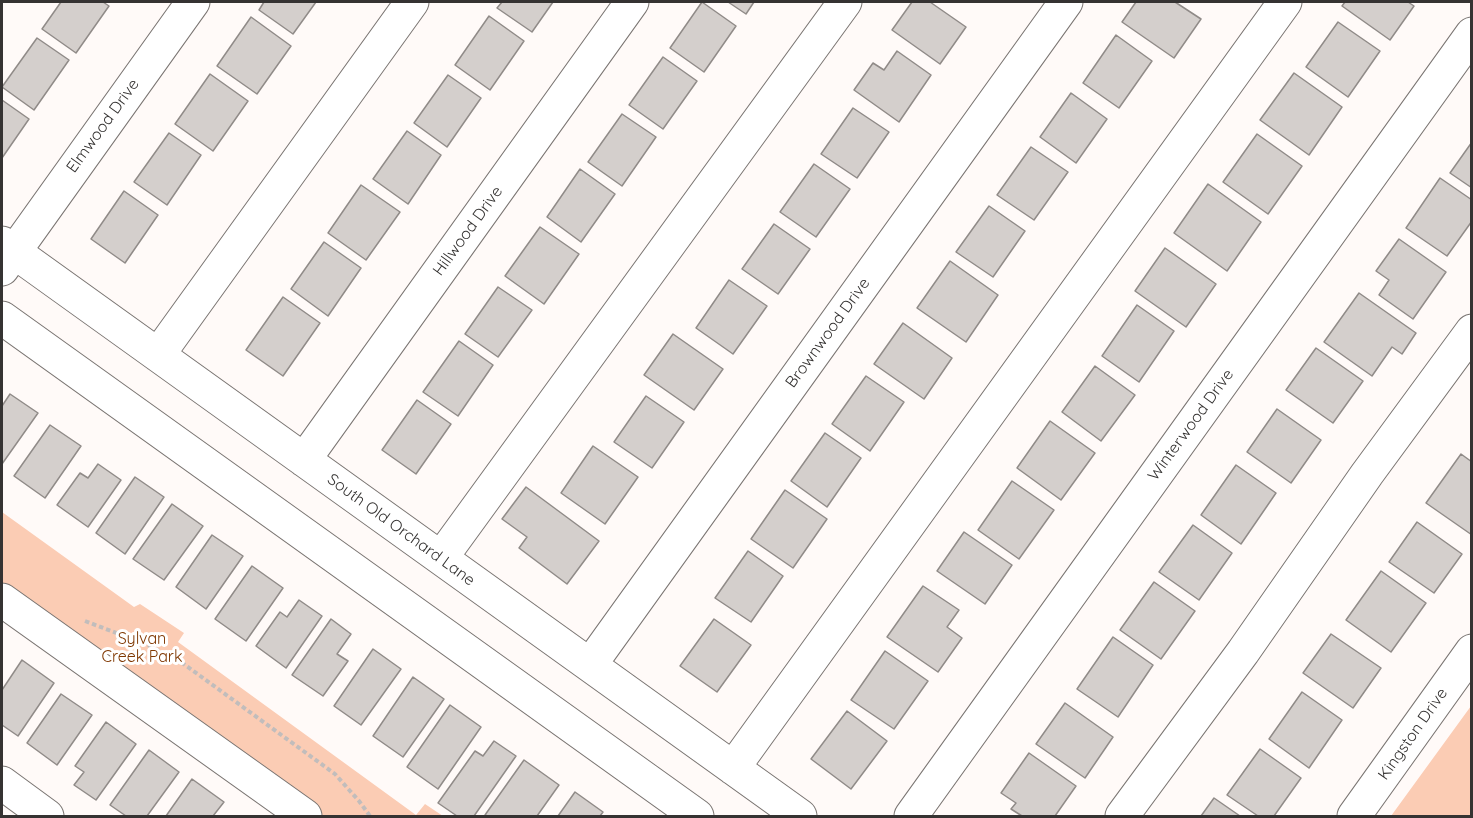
<!DOCTYPE html>
<html>
<head>
<meta charset="utf-8">
<style>
	body { margin:0 }
	#map { position:relative; width:1473px; height:818px; overflow:hidden; background:#fffaf8; font-family:Quicksand,sans-serif }
	canvas { display:block }
	.frame { position:absolute; inset:0; border:3px solid #353332; pointer-events:none }
</style>
</head>
<body>
<div id="map">
<canvas width="1473" height="818"></canvas>
<div class="frame"></div>
</div>
<script>
const g = document.querySelector('canvas').getContext('2d');
g.lineJoin = 'round';
function paint(path, color) { g.fillStyle = color; g.fill(path, 'evenodd'); }
function strokePath(path, color, width, dash) { g.strokeStyle = color; g.lineWidth = width; g.lineCap = dash ? 'butt' : 'round'; g.setLineDash(dash || []); g.stroke(path); }
function label(font, color, halo, rows, align = 'center') {
  g.font = font + ' Quicksand,sans-serif'; g.lineWidth = 6; g.setLineDash([]); g.textBaseline = 'middle'; g.strokeStyle = halo; g.fillStyle = color; for (const [text, x, y, turn = 0] of rows) {
    g.save(); g.translate(x, y); g.rotate((+turn || 0) * Math.PI / 180); g.textAlign = isNaN(turn) ? turn : align; if (halo) g.strokeText(text, 0, 0); g.fillText(text, 0, 0); g.restore();
  }
}
paint(new Path2D(`
	M2,512l132,95 6,-3 44,29 -6,9 238,173 9,-11 18,12h-126l-315,-226z
	M1471,706v110h-80z`), '#fbccb4');
const building = new Path2D(`
	M61,2h42l6,4 -33,47 -34,-24z
	M264,2h52l-23,32 -34,-24z
	M502,2h51l-21,30 -35,-24z
	M702,2l34,24 -32,46 -34,-24z
	M728,2h26l-8,12z
	M912,2h18l36,25 -26,37 -48,-34z
	M1136,2h39l26,17 -27,39 -52,-36z
	M1345,2h63l6,4 -24,34 -48,-34z
	M489,16l35,25 -34,49 -35,-25z
	M251,17l40,29 -34,48 -40,-28z
	M1338,22l42,29 -32,46 -42,-30z
	M1116,35l36,26 -33,47 -36,-25z
	M37,38l32,22 -35,50 -32,-23z
	M897,51l34,24 -32,47 -45,-32 19,-27 11,7z
	M663,57l34,24 -34,48 -34,-24z
	M1294,73l48,34 -33,48 -49,-35z
	M210,74l38,27 -35,50 -38,-27z
	M448,75l33,23 -34,49 -33,-24z
	M1071,93l36,26 -31,44 -36,-26z
	M2,100l27,19 -27,39z
	M853,108l36,24 -32,46 -36,-24z
	M622,114l34,23 -34,49 -34,-24z
	M407,131l34,24 -33,49 -35,-25z
	M169,133l32,22 -34,50 -33,-23z
	M1257,134l45,32 -34,48 -45,-32z
	M1472,142v46l-22,-15z
	M1031,147l37,25 -34,48 -37,-25z
	M814,164l36,25 -34,48 -36,-25z
	M580,169l35,25 -34,48 -34,-25z
	M1440,178l32,22v21l-25,35 -41,-28z
	M1208,184l53,38 -34,49 -53,-38z
	M361,185l39,27 -34,48 -38,-27z
	M124,191l34,24 -33,48 -34,-24z
	M989,206l36,25 -32,46 -37,-25z
	M774,224l36,25 -32,45 -36,-25z
	M540,227l39,27 -35,50 -39,-28z
	M1399,239l47,33 -33,47 -34,-24 10,-15 -13,-9z
	M324,242l37,26 -33,48 -37,-27z
	M1165,248l51,36 -30,43 -51,-36z
	M950,261l48,34 -32,47 -49,-34z
	M729,280l38,26 -34,48 -37,-26z
	M498,287l34,23 -34,47 -33,-23z
	M1359,293l57,40 -14,21 -10,-7 -20,29 -48,-34z
	M283,297l37,26 -37,53 -37,-26z
	M1137,305l37,26 -35,51 -37,-26z
	M903,323l49,35 -28,41 -50,-35z
	M673,334l50,35 -29,41 -50,-35z
	M459,341l34,24 -35,51 -35,-24z
	M1316,348l47,33 -30,42 -47,-33z
	M1095,366l40,29 -34,46 -39,-29z
	M866,376l38,26 -34,49 -38,-27z
	M10,394l28,19 -36,51v-58z
	M646,396l38,26 -32,46 -38,-26z
	M417,400l34,24 -35,50 -34,-24z
	M1277,409l44,31 -30,43 -44,-31z
	M1050,421l45,32 -34,47 -44,-32z
	M50,425l31,21 -36,52 -31,-22z
	M825,433l36,25 -34,49 -36,-26z
	M593,446l45,31 -33,47 -44,-31z
	M1461,454l11,8v73l-46,-32z
	M98,464l23,16 -33,47 -31,-22 23,-32 8,5z
	M1236,465l40,28 -35,51 -40,-29z
	M135,477l29,20 -39,57 -29,-21z
	M1012,481l42,29 -35,49 -41,-29z
	M526,487l73,54 -32,43 -48,-36 8,-11 -25,-18z
	M785,490l42,29 -34,49 -42,-29z
	M172,504l31,22 -39,54 -31,-21z
	M1417,522l45,32 -28,39 -45,-31z
	M1193,525l39,28 -33,47 -40,-28z
	M964,532l48,33 -27,39 -48,-33z
	M212,535l31,21 -37,53 -30,-22z
	M748,551l35,25 -32,46 -36,-24z
	M252,566l31,22 -37,53 -31,-22z
	M1381,571l45,32 -35,49 -45,-32z
	M1154,582l41,29 -34,48 -41,-29z
	M923,586l36,24 -12,17 15,11 -24,34 -51,-35z
	M299,600l23,16 -36,52 -30,-22 24,-34 7,5z
	M331,619l20,15 -14,20 11,7 -25,35 -31,-21z
	M714,619l37,26 -34,47 -37,-26z
	M1331,634l50,34 -28,40 -50,-35z
	M1113,637l40,28 -35,52 -41,-28z
	M373,649l28,20 -40,56 -27,-19z
	M885,651l43,30 -34,48 -43,-29z
	M22,660l32,23 -36,53 -16,-11v-35z
	M413,677l31,22 -41,58 -30,-21z
	M1302,692l40,28 -33,48 -40,-29z
	M61,694l31,21 -35,50 -30,-22z
	M1065,703l48,34 -28,41 -49,-34z
	M450,705l31,22 -43,62 -31,-22z
	M847,711l40,30 -36,48 -40,-30z
	M106,722l30,22 -40,56 -22,-15 10,-13 -9,-6z
	M494,741l22,15 -42,60h-17l-19,-13 37,-52 8,5z
	M1260,749l41,29 -27,38h-16l-31,-21z
	M149,750l30,22 -32,44h-21l-16,-11z
	M1029,753l47,33 -21,30h-33l-11,-7 5,-6 -15,-10z
	M524,760l35,25 -22,31h-50l-2,-1z
	M192,779l32,23 -11,14h-47z
	M575,792l28,20 -3,4h-42z
	M1214,798l26,18h-39z`);
paint(building, '#d4cfcc');
strokePath(building, '#908b88', 1.5);
const minor = new Path2D(`
	M2,243l798,573
	M2,269l191,-267
	M2,318l695,498
	M158,355l254,-353
	M304,460l328,-458
	M441,558l404,-556
	M2,600l303,216
	M590,665l476,-663
	M733,768l552,-766
	M2,783l45,33
	M911,816l561,-782
	M1122,816l121,-164 124,-178 105,-143
	M1354,816l118,-165`);
strokePath(minor, '#7a7572', 35);
strokePath(new Path2D(`
	M85,621l63,24 33,17 154,112 24,27 11,15`), '#c1bdbc', 4, [4.5, 3]);
strokePath(minor, '#fff', 33);
label('16px', '#353332', '#fff', [
	["Elmwood Drive",103,126,-54],
	["Hillwood Drive",468,231,-54],
	["Brownwood Drive",828,333,-54],
	["Winterwood Drive",1191,425,-54],
	["South Old Orchard Lane",401,530,36],
	["Kingston Drive",1413,734,-55]
]);
label('16px', '#7f3700', '#fff', [
	["Sylvan",142,639],
	["Creek Park",142,657]
]);
</script>
</body>
</html>
